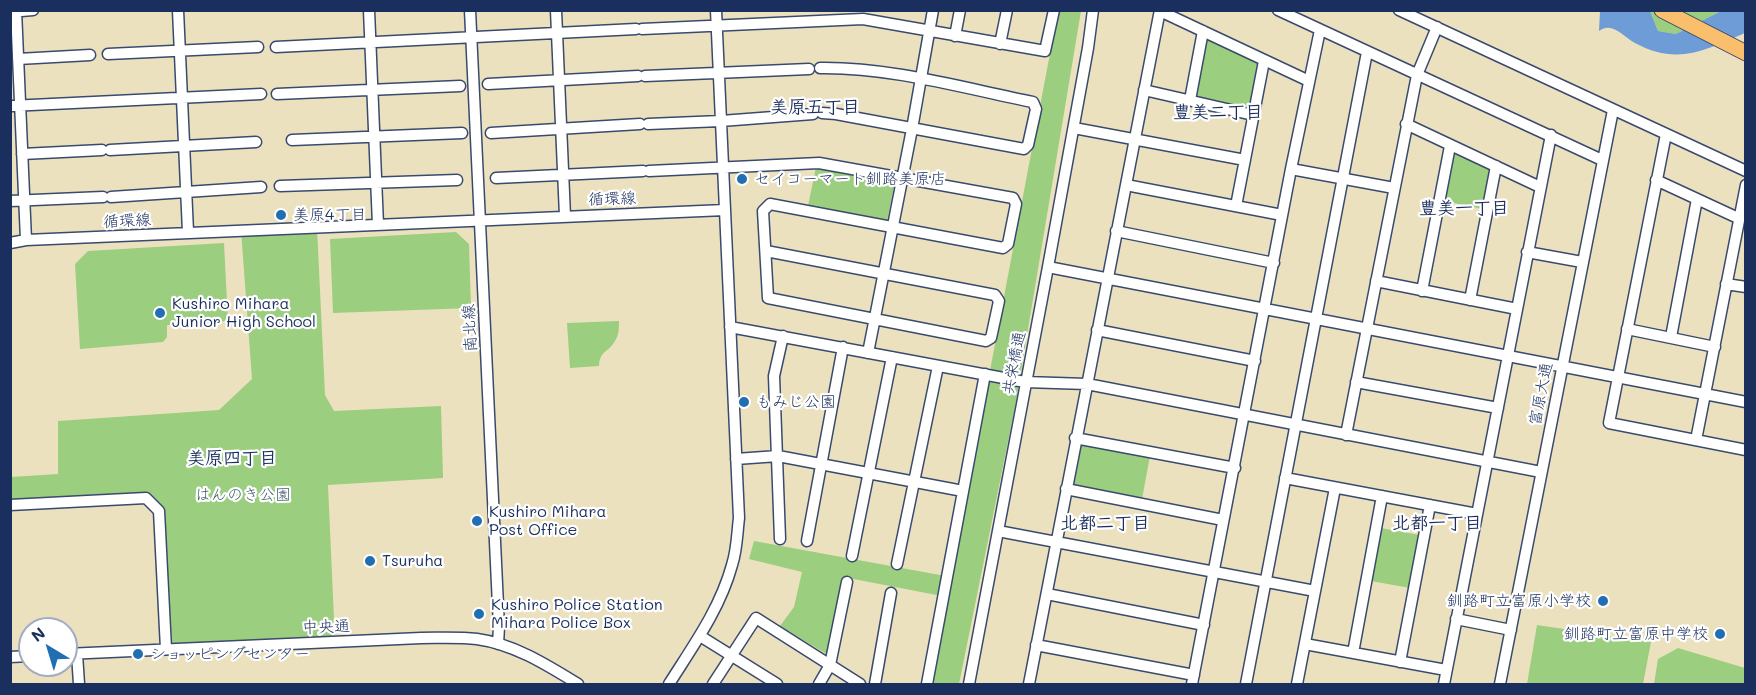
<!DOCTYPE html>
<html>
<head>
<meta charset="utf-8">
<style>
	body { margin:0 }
	#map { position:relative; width:1756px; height:695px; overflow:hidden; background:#ece1bf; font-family:Mali,sans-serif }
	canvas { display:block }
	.frame { position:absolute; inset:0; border:12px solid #1b2f5e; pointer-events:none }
	.north { position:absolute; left:18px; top:617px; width:60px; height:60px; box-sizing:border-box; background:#fff; border:2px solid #a4acbf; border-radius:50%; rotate:322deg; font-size:16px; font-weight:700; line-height:24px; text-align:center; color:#1b2f5e }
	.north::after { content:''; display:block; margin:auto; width:21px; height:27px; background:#1f6fb2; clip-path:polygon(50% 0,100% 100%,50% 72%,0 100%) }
</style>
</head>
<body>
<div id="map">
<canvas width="1756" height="695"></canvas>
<div class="frame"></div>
<div class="north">N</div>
</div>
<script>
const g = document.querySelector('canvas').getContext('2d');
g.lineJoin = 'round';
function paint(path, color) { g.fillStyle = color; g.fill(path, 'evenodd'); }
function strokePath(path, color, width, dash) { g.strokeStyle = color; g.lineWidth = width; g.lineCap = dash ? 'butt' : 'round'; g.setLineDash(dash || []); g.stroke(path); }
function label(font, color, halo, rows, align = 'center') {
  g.font = font + ' Mali,"Klee One",sans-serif'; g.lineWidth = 4.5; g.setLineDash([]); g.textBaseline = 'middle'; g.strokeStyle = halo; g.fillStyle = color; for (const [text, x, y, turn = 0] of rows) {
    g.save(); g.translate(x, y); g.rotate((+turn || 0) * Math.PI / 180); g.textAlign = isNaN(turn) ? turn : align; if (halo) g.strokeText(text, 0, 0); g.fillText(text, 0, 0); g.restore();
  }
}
paint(new Path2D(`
	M1058,11h23l-66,396 -56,277h-27l15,-87 -104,-20 -15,78 -48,-29 14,-19 8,-35 -53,-13 5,-18 197,36z
	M1650,11h71l-45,23 -18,-3z
	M1207,38l52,26 -9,44 -54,-12z
	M1456,154l32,15 2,3 -7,37 -39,-8 9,-45z
	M816,167l79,15 -8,39 -79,-15z
	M317,228l8,167 9,16 107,-5 2,72 -115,7 7,157 -169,7 -7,-138 -13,-13 -135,7v-28l47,-3v-53l161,-11 33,-31 -11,-149z
	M456,232l13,12 2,64 -138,5 -3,-74z
	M224,243l4,78 -61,4v12l-4,5 -83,7 -5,-85 13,-13z
	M619,321c0,7 0,14 -4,20 -7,12 -15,9 -16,25l-29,2 -3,-45z
	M1080,444l70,12 -8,43 -70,-13z
	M1381,528l39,7 -10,53 -39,-7z
	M1537,625l114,17 -8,42h-116z
	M1678,648l67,20v16h-91l4,-25z`), '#9bce7e');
paint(new Path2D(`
	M1600,11h50l8,20 18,3 45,-23h24v22c-39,17 -68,33 -110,10 -12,-7 -23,-22 -36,-12z`), '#6e9cd6');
const minor = new Path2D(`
	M16,10l10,230
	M178,10l10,222
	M369,10l9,215
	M470,10l29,617 -1,17
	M556,10l9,206
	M716,10l9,200
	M1278,10l324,150
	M1399,10l347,161
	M1160,11l149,70
	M10,12l23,-2
	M642,29l221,-10 182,32 9,-41
	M955,36l5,-26
	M1000,44l7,-34
	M276,47l360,-18
	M108,54l150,-7
	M18,59l72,-4
	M820,68c71,-1 143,20 213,34l3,7 -8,36 -4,4 -188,-35 -14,-1
	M645,76l164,-7
	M488,84l150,-8
	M1144,90l109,25
	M277,94l183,-8
	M1190,100l13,-69
	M10,106l251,-12
	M648,124l73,-3 92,-7
	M1406,124l134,63
	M1074,128l171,32
	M491,133l149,-9
	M1666,134l-57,289 137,27
	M292,140l170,-7
	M110,150l146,-8
	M22,154l80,-4
	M1291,169l103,19
	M649,171l170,-8 194,35 3,6 -8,40 -5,4 -233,-44 -7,7 5,87 218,43 5,-3 8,-37 -4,-6 -229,-44
	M496,178l147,-7
	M1656,180l82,38
	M1126,185l156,30
	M280,186l177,-6
	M111,197l150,-10
	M10,201l93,-4
	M1236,206l28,-145
	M1116,231l158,32
	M10,243l16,-3 699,-30 14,308c-2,16 -2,32 -7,47 -12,44 -39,81 -63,119
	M1527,252l55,10
	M1048,267l698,135
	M1376,281l141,28
	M1726,284l20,3
	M1422,291l28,-145
	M1470,300l26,-134
	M730,327l295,55 62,2 454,88
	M1627,329l88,18
	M1097,330l158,31
	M1671,337l26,-138
	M868,353l44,-224 21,-119
	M1356,382l142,26
	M1346,435l71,-360 20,-48
	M1075,438l160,30
	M1696,440l50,-255
	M736,459l42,-3 185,35
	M1285,478l192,36
	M1066,489l157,31
	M10,505l136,-7 13,13 7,138
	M998,531l317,60
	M780,539l-6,-163 9,-40
	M807,541l36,-194
	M852,556l40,-199
	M897,564l41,-198
	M1047,594l157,31
	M1456,619l55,11
	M700,636l77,48
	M1305,644l141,26
	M1036,645l158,30
	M1353,653l29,-157
	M66,654l355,-16c19,0 38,-1 56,1 37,5 70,26 101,45
	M77,654l2,30
	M10,657l20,-1
	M1400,662l30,-157
	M713,684l43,-66 104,66
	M819,684l11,-19 17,-83
	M875,684l16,-91
	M927,684l58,-310
	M969,684l79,-417 40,-219 5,-38
	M1029,684l131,-674
	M1192,684l99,-515 29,-139
	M1246,684l121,-632
	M1297,684l38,-196
	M1444,684l107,-549
	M1500,684l113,-574`);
const highway = new Path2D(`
	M1662,10l84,43`);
strokePath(minor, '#3a4a6d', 13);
strokePath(highway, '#3a4a6d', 17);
strokePath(minor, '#fff', 10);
strokePath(highway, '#f9bf6d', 15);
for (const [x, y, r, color] of [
	[742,179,6,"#1f6fb2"],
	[281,215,6,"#1f6fb2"],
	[160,313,6,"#1f6fb2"],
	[744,402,6,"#1f6fb2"],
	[477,521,6,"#1f6fb2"],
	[370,561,6,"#1f6fb2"],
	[1603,601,6,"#1f6fb2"],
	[479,614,6,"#1f6fb2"],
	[1720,634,6,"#1f6fb2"],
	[138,654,6,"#1f6fb2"]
]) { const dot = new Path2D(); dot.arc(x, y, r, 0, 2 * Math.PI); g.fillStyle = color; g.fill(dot); strokePath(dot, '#fff', 2); }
label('16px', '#1b2f5e', '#fff', [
	["セイコーマート釧路美原店",754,179],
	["美原4丁目",293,215],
	["Kushiro Mihara",172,304],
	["Junior High School",172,322],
	["もみじ公園",756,402],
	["Kushiro Mihara",489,512],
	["Post Office",489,530],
	["Tsuruha",382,561],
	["釧路町立富原小学校",1591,601,"right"],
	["Kushiro Police Station",491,605],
	["Mihara Police Box",491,623],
	["釧路町立富原中学校",1708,634,"right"],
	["ショッピングセンター",150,654]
], 'left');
label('16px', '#1b2f5e', '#fff', [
	["循環線",612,199,-2],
	["循環線",127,221,-3],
	["南北線",470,328,-93],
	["共栄橋通",1014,363,-79],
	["富原大通",1541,394,-79],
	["中央通",326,627,-2]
]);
label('16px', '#415f68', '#fff', [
	["はんのき公園",243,495]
]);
label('bold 18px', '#1b2f5e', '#fff', [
	["美原五丁目",815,107],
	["豊美二丁目",1218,112],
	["豊美一丁目",1464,208],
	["美原四丁目",232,458],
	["北都二丁目",1105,523],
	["北都一丁目",1437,523]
]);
</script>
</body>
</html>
